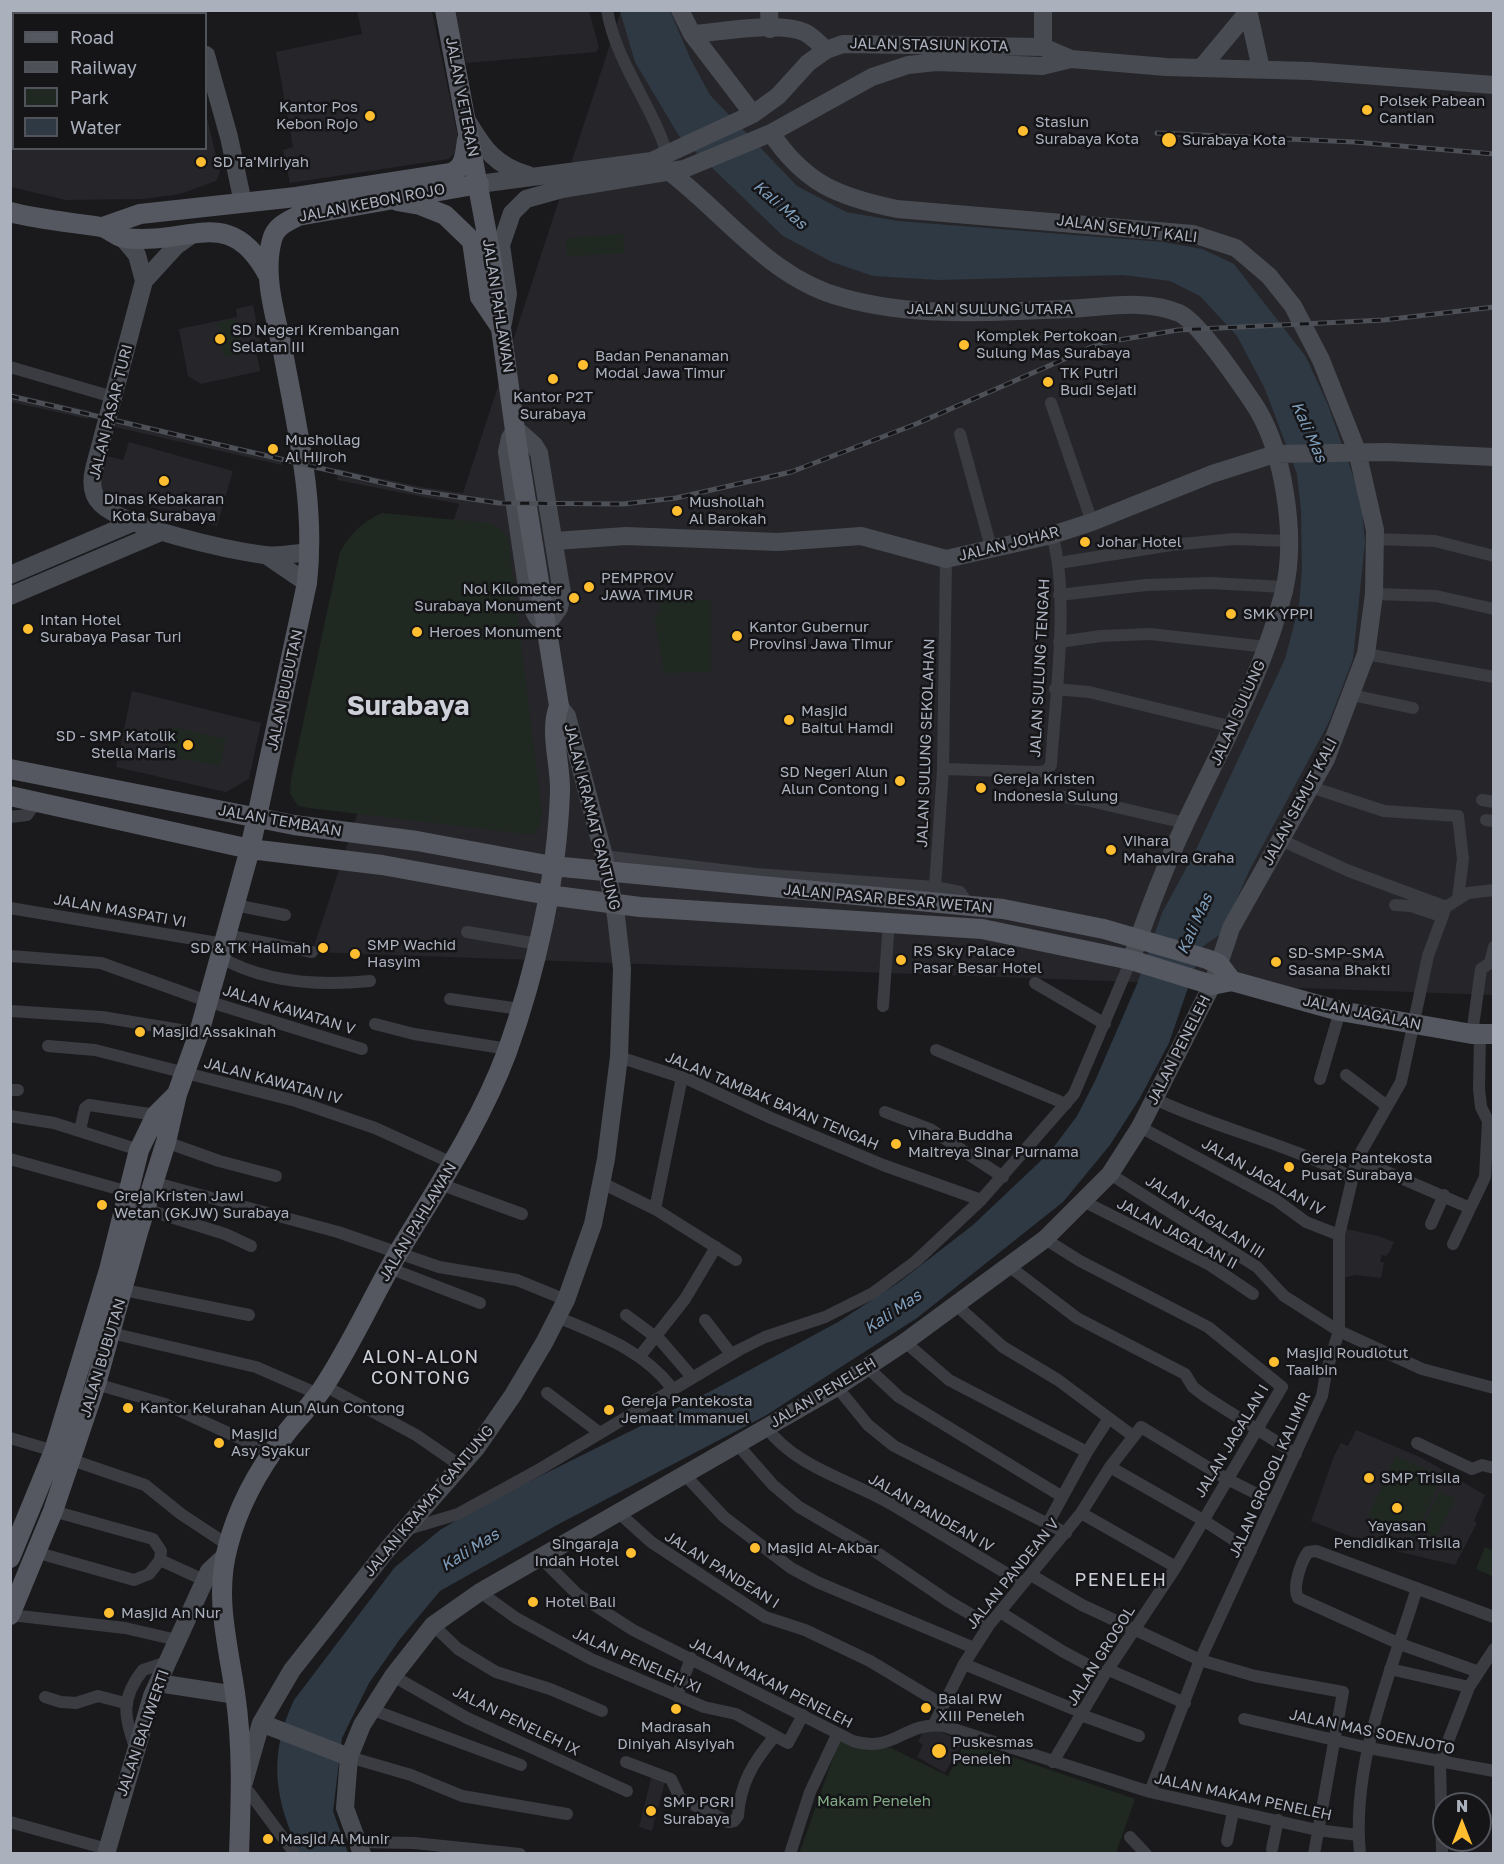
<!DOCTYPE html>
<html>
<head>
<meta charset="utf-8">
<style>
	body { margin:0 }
	#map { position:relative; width:1504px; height:1864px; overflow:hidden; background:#1a1a1d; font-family:"Golos Text",sans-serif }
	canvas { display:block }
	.frame { position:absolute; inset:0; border:12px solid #abb0bd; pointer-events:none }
	.legend { position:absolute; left:12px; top:12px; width:195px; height:138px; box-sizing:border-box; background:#151518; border:2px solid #51535a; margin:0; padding:8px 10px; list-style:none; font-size:18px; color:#abb0bd }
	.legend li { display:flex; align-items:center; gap:12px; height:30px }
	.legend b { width:30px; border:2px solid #51535a }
	.north { position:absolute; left:1432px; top:1792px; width:60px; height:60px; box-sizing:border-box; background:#151518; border:2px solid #51535a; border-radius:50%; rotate:0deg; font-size:16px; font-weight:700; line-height:24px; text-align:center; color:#abb0bd }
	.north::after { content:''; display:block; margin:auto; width:21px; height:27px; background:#ffbd30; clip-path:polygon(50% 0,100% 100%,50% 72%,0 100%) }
</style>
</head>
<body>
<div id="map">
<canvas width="1504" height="1864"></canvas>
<div class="frame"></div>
<ul class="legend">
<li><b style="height:8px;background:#565861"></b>Road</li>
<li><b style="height:8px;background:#4d5057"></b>Railway</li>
<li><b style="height:16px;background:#1f2921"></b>Park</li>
<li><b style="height:16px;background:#2e3943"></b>Water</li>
</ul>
<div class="north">N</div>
</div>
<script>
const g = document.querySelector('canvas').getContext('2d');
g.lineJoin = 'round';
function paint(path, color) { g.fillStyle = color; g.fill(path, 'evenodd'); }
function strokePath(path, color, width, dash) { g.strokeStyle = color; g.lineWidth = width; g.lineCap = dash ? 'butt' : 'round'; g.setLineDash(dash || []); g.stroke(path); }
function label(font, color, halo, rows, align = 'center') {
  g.font = font + ' "Golos Text",sans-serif'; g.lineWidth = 5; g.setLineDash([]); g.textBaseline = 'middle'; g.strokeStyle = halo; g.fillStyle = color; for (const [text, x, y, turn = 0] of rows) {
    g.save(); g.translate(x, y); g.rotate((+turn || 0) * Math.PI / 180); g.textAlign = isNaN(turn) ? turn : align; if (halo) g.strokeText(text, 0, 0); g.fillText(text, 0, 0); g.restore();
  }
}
paint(new Path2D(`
	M357,11h75l28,136 -11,12 -159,24 -7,-33 10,-3 -17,-95 86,-18z
	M449,11h140l10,37 -3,4 -130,11 -5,-24 -6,1z
	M621,11h872v984l-1181,-43 147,-448 -122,-24 1,-11 83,18 42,6z
	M13,19l1,129h192v-34l14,58 -4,9 -36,13 -37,5 -77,1 -55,-13 -1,-166z
	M253,305l9,45 -6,1 4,20 -59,13 -13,-8 -9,-47 58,-12 -1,-8z
	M11,393l80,18 -3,8 -77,-17z
	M118,420l162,37 2,8 -167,-38z
	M129,442l104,29 -16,55 -122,-35 8,-36 20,5z
	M132,691l129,32 -12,56 -23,13 -110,-25z
	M1342,1228l36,8 16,6 -4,9 -4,5 -4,-1 -2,6 4,2 -3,15 -25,-3 -14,3z
	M1356,1430l66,28 63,37 -11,26 3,2 -22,42 -80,-19 -64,-25 23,-65 7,-13 7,3z
	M927,1725l35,17 -17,31 -28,-16 6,-12 -5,-4z
	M652,1775l14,3 -14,53 -13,-4z`), '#26262a');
paint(new Path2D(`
	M623,234l1,19 -57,3 -1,-18z
	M237,319l6,35 -19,3 -7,-34z
	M382,513l107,10 12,6 7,9 34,275 -2,12 -6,10 -225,-27 -11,-2 -8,-12 1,-15 49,-227c11,-19 22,-30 42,-39z
	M661,600h50v72l-47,1 -10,-58 4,-1z
	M172,727l54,12 -6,27 -54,-11z
	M1396,1456l46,20 -27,61 -47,-21z
	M1440,1492l15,7 -19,39 -15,-8z
	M1485,1547l8,4 -1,25 -16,-7z
	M839,1741l27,7h25l57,28 18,-35 169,58 -19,54 -317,1z`), '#1f2921');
paint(new Path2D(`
	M620,11h50l21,49 19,35 87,91 49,26 52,9 265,21 39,7 32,15 72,93 22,48 33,93 4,44 -12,117 -24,63 -80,149 -27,62 -20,14 -33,96 -29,55 -30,47 -47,57 -146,116 -152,98 -208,109 -117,66 -40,48 -31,44 -27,55 -9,73 15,42h-48c-26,-54 -32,-98 -6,-153l101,-133 45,-37 44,-26 227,-113 127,-69 60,-39 75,-58 77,-73 27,-36 18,-35 42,-97 25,-71 32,-59 91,-195 14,-53 3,-37 -1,-59 -4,-36 -32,-85 -28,-53 -37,-40 -30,-15 -47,-6 -184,5 -66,-4 -41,-14 -49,-26 -104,-100 -44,-74z`), '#2e3943');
strokePath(new Path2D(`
	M607,10c9,53 45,94 60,144
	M10,367l103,30
	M1051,403l41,119
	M960,434l32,117
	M1375,539l60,2 59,15
	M1059,563l112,-18 63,-6 55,2
	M1374,594l62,2 58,13
	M1059,595l87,-10 65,-2 73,4
	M1059,642l42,-6 49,-2 117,13
	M1366,654l128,23
	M1055,689l34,3 144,35
	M1352,695l61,13
	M943,769l95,3 8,-1 5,-6c4,-64 19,-171 1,-230
	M1311,787l73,24 74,5 5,43 -5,39
	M1057,796l29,4 99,23
	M1482,800l12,2
	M10,817l17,-2 10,-14
	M1486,820l8,1
	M1281,840l68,31 97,36
	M604,856l152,18 179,13 25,5 8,12
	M935,887l8,-118 3,-210
	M235,905l50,10
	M1395,905l16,1 30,10
	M10,908l214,36
	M467,932l71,12
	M226,935l86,17
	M10,956l91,7 106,38 155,48
	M220,957c45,26 100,29 150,24
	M1035,983l70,41
	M450,999l70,10
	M883,1006l6,-85
	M10,1011l92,6 97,16
	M375,1024l39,10 94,15
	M1472,1034l9,-65 9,-6 4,-16
	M48,1046l47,4 201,51 79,27 77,35
	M936,1050l130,54
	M619,1057l71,23 81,38 112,47 98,35
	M1346,1075l41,31
	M1320,1079l20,-68
	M10,1090h8
	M1155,1099c63,30 134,45 196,78
	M885,1112l45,17 73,48
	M10,1116l44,7 85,27
	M1140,1127l136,73 30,22 33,13
	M80,1130l5,-22 4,-3 67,10
	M166,1142l53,19 57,15
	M10,1159l119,33
	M1357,1159l113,49
	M1110,1174l147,93 27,29 55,35 83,38 72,19
	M152,1182l186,50 101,35 78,13 49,20
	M602,1183l53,26 81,51
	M440,1184l82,30
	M1085,1202l125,63 43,29
	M145,1209l80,25 26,12
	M655,1209l27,-132
	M1431,1224l13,-29
	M1045,1239l35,22 128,66 74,60 -106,180 -71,107 -52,88
	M1453,1244l32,-67 3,-56 -7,-14 -2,-18 1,-55
	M1010,1267l67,51 108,56 8,13 13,10 90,57
	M389,1268l91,35
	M124,1290l125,25
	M956,1305l47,42 55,33 75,56
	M626,1315l35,26 31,36
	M557,1317c43,18 86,33 115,71
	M705,1320l26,34
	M111,1333l145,34 62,27
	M905,1342l44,38 138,72
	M640,1356l45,-57 31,-52
	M868,1368l31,29 162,99
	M96,1384l69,20 107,49
	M325,1386l91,49 45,31
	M837,1387l31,38 26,21 172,87
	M547,1393l53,40
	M766,1427c30,41 85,53 127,78 44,26 87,53 130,78
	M10,1438l44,13
	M1417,1443l55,26 10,-4 12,3
	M737,1444l36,41 26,22 77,45 72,49 41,24
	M72,1460l73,25 36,29 47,31
	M1110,1467l93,53 48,31
	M685,1475l39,42 67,51 26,14 157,66
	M53,1511l100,28 8,12 -1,9
	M619,1513l32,29 114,75 40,13 65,31 73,44
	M1081,1513l95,54
	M1048,1523l39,-71 22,-34
	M405,1530l53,-16 82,-45 199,-119 26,-13 60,-20 48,-24 43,-32 65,-61 93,-106 57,-134
	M35,1552l99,28 15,-6 11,-14
	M541,1558l36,36 56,36 220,111c42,13 50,-20 91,-15l206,66 167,38 41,5
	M160,1560l44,20
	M1031,1575l51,30 118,55 55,16 88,16 -29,162
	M480,1592l36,26 75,41 113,48 32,7 52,29 15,-28
	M1000,1612l62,39 43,23
	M11,1615l114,13 52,12
	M433,1625l25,24 38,23 54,17 52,22
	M964,1664l119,49
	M1390,1669l79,18
	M1109,1670l76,33
	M1479,1672l-79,-28 -102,-46c-6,-11 3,-36 10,-46l8,-1 178,66
	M393,1676l74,42 160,73
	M677,1696l14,-38
	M45,1697l16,5 15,1 22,-7 27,7
	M373,1710l148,55
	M1081,1715l58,21
	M1244,1719l125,29 125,23
	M934,1724l30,-60 25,-39 92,-112 29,-46 31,-40 86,52 46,23
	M136,1750c-12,-33 -16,-51 7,-80l24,-8
	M349,1757l62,18 51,21 105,18
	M626,1762l45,17 9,19 49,24 5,-1 4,-5c2,-33 16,-55 37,-80
	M243,1784l52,70
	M1150,1792l50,-132 122,-264 4,-23 13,-42v-96l18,-76 44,-77 27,-126 18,-49 22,-14 26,-3
	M10,1822l97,27
	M1130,1837l16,17
	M1227,1841l6,-29
	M356,1842l58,1 106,11
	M1272,1849l6,-29
	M790,1854l20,-62 27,-57
	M1360,1854c-9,-91 31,-181 57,-266
	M1442,1854l-2,-92 29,-75 25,-38`), '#3a3c42', 12);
strokePath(new Path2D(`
	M192,10l1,4
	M680,10l12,24 61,80
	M769,10l1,19
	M1248,10l13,59
	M692,34c30,-2 85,-13 112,-2 9,4 15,12 22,18
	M1043,47v-37
	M206,55l23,82 14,66
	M1202,67l45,-54
	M468,122c16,27 28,44 60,53
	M671,173c56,43 101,107 173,125 72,20 148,14 221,11 37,-1 79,-11 114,4 20,9 59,68 73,88 32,46 45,135 32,190 -21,84 -63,156 -99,233 -21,44 -38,90 -54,136
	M479,184l173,-23 101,-47 25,-18 30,-33 18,-13 17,-6 200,3 28,12
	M123,238l14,17 7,26 -50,188c-3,13 -3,25 7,35 25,24 127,46 163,51 15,2 32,-2 46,-3
	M144,281l32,-35 17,-12
	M503,323l5,-29 -7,-49 11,-32 14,-14 36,-10 122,-20 87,-36 101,-56 36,-12 28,-3 106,4 29,-7 95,8 144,4 184,14
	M516,429l18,16 5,8 23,140 -3,15 -13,18 -9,-9 -8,-16 -22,-149 3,-14z
	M555,541l71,-5 152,6 83,-6 85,23 106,-24 40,-13 120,-48 63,-20 112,-2 107,5
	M266,555l41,28
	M10,575l124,-53
	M10,596l151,-64
	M158,1683l78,12
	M261,1723l88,34
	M244,1782l17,-59 31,-53 94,-119 91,-104 36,-52 31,-52 22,-43 27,-76 13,-65 13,-102 3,-88 -6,-53 -12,-60 -37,-140 -8,-10
	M106,1854l46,-158 57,-125 16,-15
	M362,1854l-17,-46 4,-51 13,-32 31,-49 40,-51 47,-33 357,-205 68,-45 140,-103 65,-65 30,-47 72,-142 19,-57 95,-169 40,-105 8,-60 1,-64 -18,-79 -36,-91 -28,-54 -24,-30 -33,-28 -43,-14 -296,-25c-58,-12 -92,-25 -126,-76`), '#484b52', 18);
strokePath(new Path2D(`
	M397,201l23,4 25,10 27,26 8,56 19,28
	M10,212c31,8 60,10 91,15 8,1 15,10 24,11 65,8 105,-36 144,39
	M103,227l37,-13 156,-17 155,-24c14,-5 14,-20 16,-33
	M10,769l284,56 123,16 135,25 451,43 101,20 103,30 12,5 13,17
	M10,796l240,53 132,16 166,30 92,12 342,22 149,31 81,25 20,-4 108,30 132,23h22
	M10,1558l44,-107 55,-181 30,-120 17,-35 21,-21 22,-61 51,-184 57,-266c9,-79 -10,-154 -24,-231 -7,-35 -21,-77 -11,-112 3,-13 14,-18 26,-24l181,-32
	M10,1615l43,-104 43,-127 42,-152 28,-90 11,-48
	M239,1854c2,-53 4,-109 -4,-161 -7,-49 -21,-97 -7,-147 10,-40 31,-77 56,-110 13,-18 31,-34 42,-53 27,-42 47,-87 72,-130 39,-65 82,-129 109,-201 29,-81 50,-174 53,-260 1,-27 -11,-60 -1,-86l-42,-261 -26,-189 -46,-246`), '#565861', 20);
const rail = new Path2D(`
	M1157,133l197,9 140,12
	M10,396l408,95 81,12 124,1 53,-6 115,-26 125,-48 185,-81 77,-13 206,-10 110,-13`);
strokePath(rail, '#4d5057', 5);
strokePath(rail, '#151518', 3, [9]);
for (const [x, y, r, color] of [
	[1367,110,6,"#ffbd30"],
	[370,116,6,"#ffbd30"],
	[1023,131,6,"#ffbd30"],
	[1169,140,8,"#ffbd30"],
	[201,162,6,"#ffbd30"],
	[220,339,6,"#ffbd30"],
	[964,345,6,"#ffbd30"],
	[583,365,6,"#ffbd30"],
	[553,379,6,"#ffbd30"],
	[1048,382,6,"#ffbd30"],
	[273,449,6,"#ffbd30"],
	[164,481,6,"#ffbd30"],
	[677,511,6,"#ffbd30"],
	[1085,542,6,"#ffbd30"],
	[589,587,6,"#ffbd30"],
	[574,598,6,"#ffbd30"],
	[1231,614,6,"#ffbd30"],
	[28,629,6,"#ffbd30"],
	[417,632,6,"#ffbd30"],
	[737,636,6,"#ffbd30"],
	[789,720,6,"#ffbd30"],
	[188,745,6,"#ffbd30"],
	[900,781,6,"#ffbd30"],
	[981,788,6,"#ffbd30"],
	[1111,850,6,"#ffbd30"],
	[323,948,6,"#ffbd30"],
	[355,954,6,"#ffbd30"],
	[901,960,6,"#ffbd30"],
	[1276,962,6,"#ffbd30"],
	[140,1032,6,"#ffbd30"],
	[896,1144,6,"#ffbd30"],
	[1289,1167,6,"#ffbd30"],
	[102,1205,6,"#ffbd30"],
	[1274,1362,6,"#ffbd30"],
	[128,1408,6,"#ffbd30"],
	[609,1410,6,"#ffbd30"],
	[219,1443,6,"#ffbd30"],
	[1369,1478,6,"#ffbd30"],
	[1397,1508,6,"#ffbd30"],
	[755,1548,6,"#ffbd30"],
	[631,1553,6,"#ffbd30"],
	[533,1602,6,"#ffbd30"],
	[109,1613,6,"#ffbd30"],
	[926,1708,6,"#ffbd30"],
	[676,1709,6,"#ffbd30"],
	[939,1751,8,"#ffbd30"],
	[651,1811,6,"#ffbd30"],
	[268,1839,6,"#ffbd30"]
]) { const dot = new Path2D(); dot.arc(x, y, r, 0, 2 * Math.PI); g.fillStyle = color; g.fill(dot); strokePath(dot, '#151518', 2); }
label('15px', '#abb0bd', '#151518', [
	["JALAN STASIUN KOTA",929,45,1],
	["JALAN VETERAN",462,97,79],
	["JALAN KEBON ROJO",372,203,-11],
	["JALAN SEMUT KALI",1127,229,7],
	["JALAN PAHLAWAN",498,306,81],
	["JALAN SULUNG UTARA",990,309],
	["JALAN PASAR TURI",111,412,-76],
	["JALAN JOHAR",1009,544,-14],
	["JALAN SULUNG TENGAH",1040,668,-87],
	["JALAN BUBUTAN",285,690,-78],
	["JALAN SULUNG",1238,713,-66],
	["JALAN SULUNG SEKOLAHAN",926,743,-88],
	["JALAN SEMUT KALI",1300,802,-62],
	["JALAN KRAMAT GANTUNG",592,817,76],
	["JALAN TEMBAAN",280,821,10],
	["JALAN PASAR BESAR WETAN",888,899,5],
	["JALAN MASPATI VI",120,911,10],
	["JALAN KAWATAN V",289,1010,17],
	["JALAN JAGALAN",1362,1013,12],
	["JALAN PENELEH",1179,1050,-63],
	["JALAN KAWATAN IV",273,1081,15],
	["JALAN TAMBAK BAYAN TENGAH",772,1101,23],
	["JALAN JAGALAN IV",1263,1177,30],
	["JALAN JAGALAN III",1205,1217,33],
	["JALAN PAHLAWAN",418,1222,-59],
	["JALAN JAGALAN II",1177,1234,28],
	["JALAN BUBUTAN",103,1358,-73],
	["JALAN PENELEH",823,1393,-31],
	["JALAN JAGALAN I",1232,1441,-59],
	["JALAN GROGOL KALIMIR",1270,1475,-66],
	["JALAN KRAMAT GANTUNG",429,1501,-50],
	["JALAN PANDEAN IV",931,1513,30],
	["JALAN PANDEAN I",722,1570,32],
	["JALAN PANDEAN V",1013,1574,-51],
	["JALAN GROGOL",1101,1656,-58],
	["JALAN PENELEH XI",637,1661,24],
	["JALAN MAKAM PENELEH",771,1683,27],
	["JALAN PENELEH IX",516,1721,26],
	["JALAN MAS SOENJOTO",1372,1732,12],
	["JALAN BALIWERTI",143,1733,-71],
	["JALAN MAKAM PENELEH",1243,1797,12]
]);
label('15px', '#abb0bd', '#151518', [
	["Polsek Pabean",1379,101],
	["Cantian",1379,118],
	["Kantor Pos",358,107,"right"],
	["Kebon Rojo",358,124,"right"],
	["Stasiun",1035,122],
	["Surabaya Kota",1035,139],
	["Surabaya Kota",1182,140],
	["SD Ta'Miriyah",213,162],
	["SD Negeri Krembangan",232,330],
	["Selatan III",232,347],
	["Komplek Pertokoan",976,336],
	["Sulung Mas Surabaya",976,353],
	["Badan Penanaman",595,356],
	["Modal Jawa Timur",595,373],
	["TK Putri",1060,373],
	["Budi Sejati",1060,390],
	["Kantor P2T",553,397,"center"],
	["Surabaya",553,414,"center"],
	["Mushollag",285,440],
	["Al Hijroh",285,457],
	["Dinas Kebakaran",164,499,"center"],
	["Kota Surabaya",164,516,"center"],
	["Mushollah",689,502],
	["Al Barokah",689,519],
	["Johar Hotel",1097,542],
	["PEMPROV",601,578],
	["JAWA TIMUR",601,595],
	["Nol Kilometer",562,589,"right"],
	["Surabaya Monument",562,606,"right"],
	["SMK YPPI",1243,614],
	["Intan Hotel",40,620],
	["Surabaya Pasar Turi",40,637],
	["Kantor Gubernur",749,627],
	["Provinsi Jawa Timur",749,644],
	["Heroes Monument",429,632],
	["Masjid",801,711],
	["Baitul Hamdi",801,728],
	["SD - SMP Katolik",176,736,"right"],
	["Stella Maris",176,753,"right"],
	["SD Negeri Alun",888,772,"right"],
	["Alun Contong I",888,789,"right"],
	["Gereja Kristen",993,779],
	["Indonesia Sulung",993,796],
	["Vihara",1123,841],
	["Mahavira Graha",1123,858],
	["SMP Wachid",367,945],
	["Hasyim",367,962],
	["SD & TK Halimah",311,948,"right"],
	["RS Sky Palace",913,951],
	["Pasar Besar Hotel",913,968],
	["SD-SMP-SMA",1288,953],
	["Sasana Bhakti",1288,970],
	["Masjid Assakinah",152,1032],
	["Vihara Buddha",908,1135],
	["Maitreya Sinar Purnama",908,1152],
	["Gereja Pantekosta",1301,1158],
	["Pusat Surabaya",1301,1175],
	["Greja Kristen Jawi",114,1196],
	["Wetan (GKJW) Surabaya",114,1213],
	["Masjid Roudlotut",1286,1353],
	["Taaibin",1286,1370],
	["Gereja Pantekosta",621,1401],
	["Jemaat Immanuel",621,1418],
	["Kantor Kelurahan Alun Alun Contong",140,1408],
	["Masjid",231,1434],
	["Asy Syakur",231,1451],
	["SMP Trisila",1381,1478],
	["Yayasan",1397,1526,"center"],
	["Pendidikan Trisila",1397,1543,"center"],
	["Singaraja",619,1544,"right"],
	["Indah Hotel",619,1561,"right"],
	["Masjid Al-Akbar",767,1548],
	["Hotel Bali",545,1602],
	["Masjid An Nur",121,1613],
	["Balai RW",938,1699],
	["XIII Peneleh",938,1716],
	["Madrasah",676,1727,"center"],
	["Diniyah Aisyiyah",676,1744,"center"],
	["Puskesmas",952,1742],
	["Peneleh",952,1759],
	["SMP PGRI",663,1802],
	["Surabaya",663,1819],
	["Masjid Al Munir",280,1839]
], 'left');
label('15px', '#81aa84', '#151518', [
	["Makam Peneleh",874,1801]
]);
label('italic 16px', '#7f9ebb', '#151518', [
	["Kali Mas",780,205,41],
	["Kali Mas",1309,432,66],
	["Kali Mas",1195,924,-66],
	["Kali Mas",893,1312,-34],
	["Kali Mas",470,1550,-32]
]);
g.letterSpacing = '1.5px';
label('18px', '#cdd0d9', '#151518', [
	["ALON-ALON",421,1357],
	["CONTONG",421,1378],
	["PENELEH",1121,1580]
]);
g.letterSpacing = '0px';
label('bold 27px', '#cdd0d9', '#151518', [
	["Surabaya",408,706]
]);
</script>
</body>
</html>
